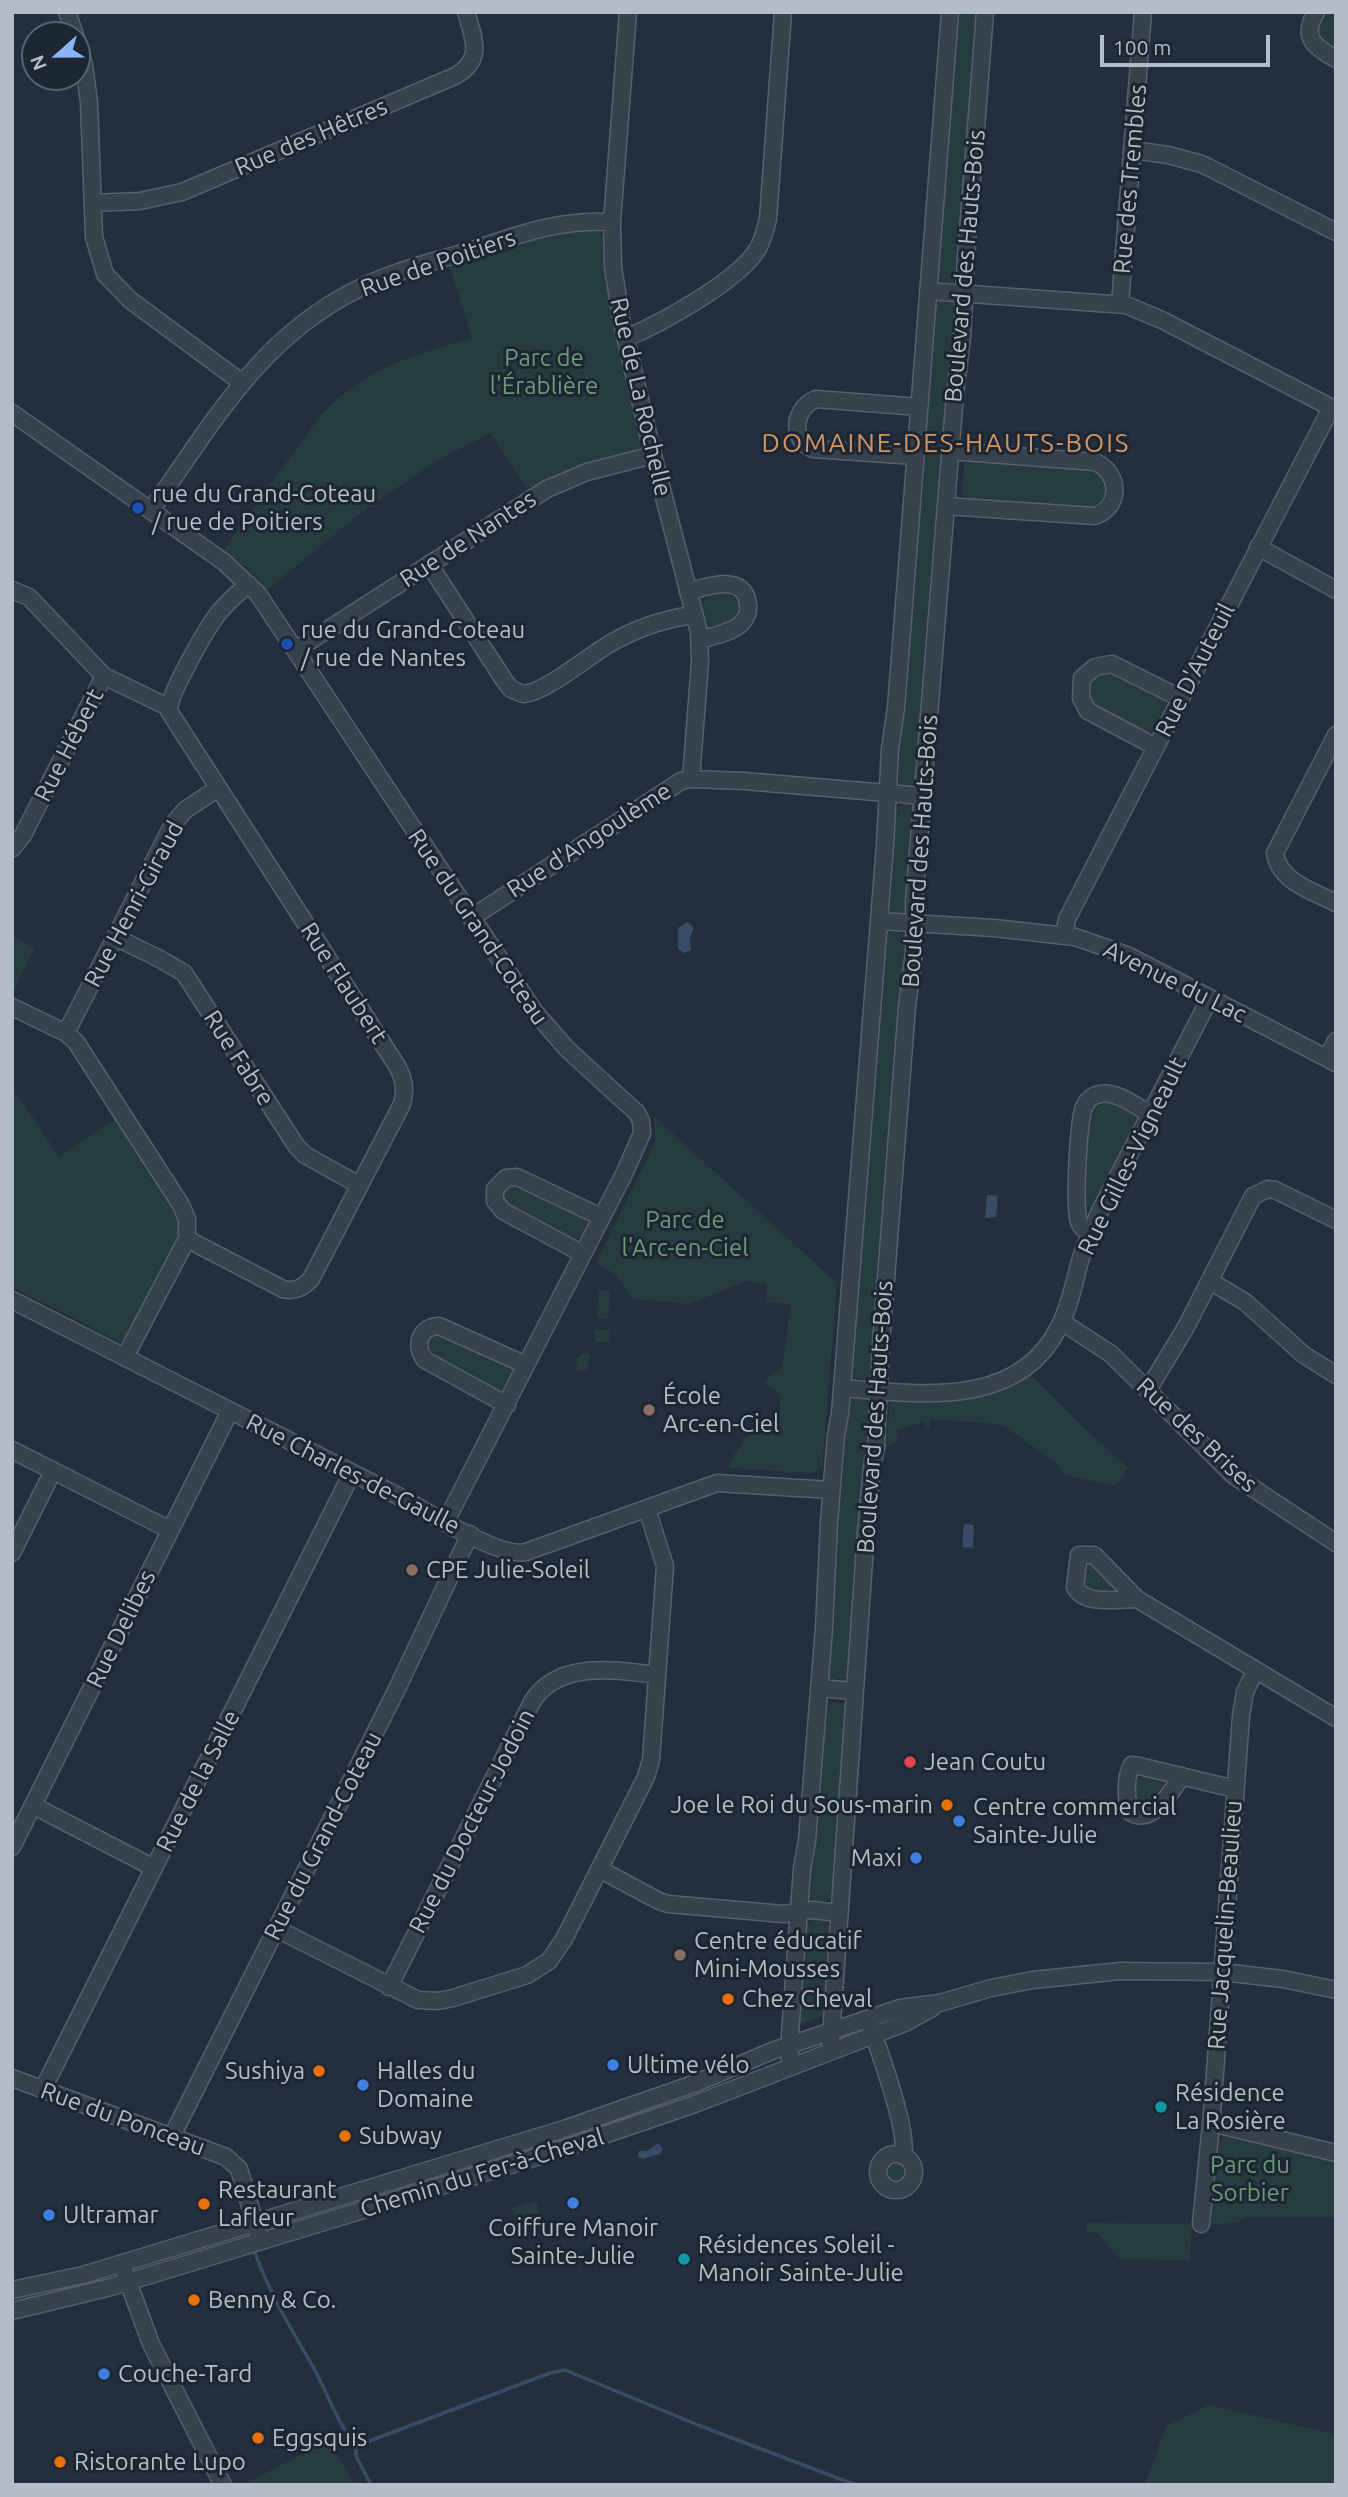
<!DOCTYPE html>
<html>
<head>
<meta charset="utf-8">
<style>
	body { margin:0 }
	#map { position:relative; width:1348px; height:2497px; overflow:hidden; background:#242f3e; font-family:Ubuntu,sans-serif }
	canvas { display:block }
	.frame { position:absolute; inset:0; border:14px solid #b4bcc9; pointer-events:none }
	.north { position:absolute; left:21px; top:21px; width:70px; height:70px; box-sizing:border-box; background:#1d2633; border:2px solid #59626f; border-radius:50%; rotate:249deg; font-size:19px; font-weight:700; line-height:28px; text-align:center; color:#b4bcc9 }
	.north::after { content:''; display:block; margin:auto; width:24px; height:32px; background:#8ab4f8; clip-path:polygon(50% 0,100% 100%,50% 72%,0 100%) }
	.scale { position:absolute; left:1100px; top:35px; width:170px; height:32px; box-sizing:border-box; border:4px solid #b4bcc9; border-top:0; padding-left:9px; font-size:21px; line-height:24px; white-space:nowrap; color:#b4bcc9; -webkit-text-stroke:5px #1d2633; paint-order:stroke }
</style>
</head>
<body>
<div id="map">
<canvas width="1348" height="2497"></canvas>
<div class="frame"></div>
<div class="north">N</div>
<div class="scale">100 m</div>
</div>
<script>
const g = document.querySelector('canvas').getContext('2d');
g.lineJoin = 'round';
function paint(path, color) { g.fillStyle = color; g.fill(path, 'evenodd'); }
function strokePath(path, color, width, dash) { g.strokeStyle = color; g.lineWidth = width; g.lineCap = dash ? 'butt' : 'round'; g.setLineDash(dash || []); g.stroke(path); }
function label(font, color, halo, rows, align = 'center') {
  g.font = font + ' Ubuntu,sans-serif'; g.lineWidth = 6; g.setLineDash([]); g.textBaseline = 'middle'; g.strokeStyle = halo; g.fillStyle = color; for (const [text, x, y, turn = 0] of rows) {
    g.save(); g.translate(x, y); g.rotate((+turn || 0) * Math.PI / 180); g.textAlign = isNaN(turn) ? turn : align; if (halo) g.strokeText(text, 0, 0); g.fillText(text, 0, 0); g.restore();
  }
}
paint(new Path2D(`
	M954,12h28l-24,266c-7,9 -17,4 -23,-3z
	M1329,12h7v38l-12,-7 -8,-11 4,-14z
	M595,229l3,1 4,7 12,83 29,123 -4,6 -73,22 -38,20 -38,-58 -52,27 -72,49 -99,81 -19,-22 -25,-18 98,-135c48,-50 87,-57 151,-77l-23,-73 112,-34z
	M942,299l11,3 5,11 -40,469 -9,5 -10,-3 -4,-12 38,-468z
	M972,460l120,10 13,11 2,8 -5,12 -14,7 -120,-9 -6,-6 2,-29z
	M722,591l8,1 9,6v15c-7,8 -18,14 -29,12l-6,-8 -3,-12 8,-10z
	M1107,671l9,2 49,28 1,8 -12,22 -9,2 -55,-30 -3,-18 11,-12z
	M906,803l10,6 -9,103c-9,4 -15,2 -21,-5l8,-99z
	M896,931l6,2 6,10 -35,433 -10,4 -11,-3 -3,-5 36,-439z
	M12,936l23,12 -23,46z
	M12,1093l8,5 39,59 57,-38 61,95 3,13 -3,12 -55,104 -110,-56z
	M1109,1099l25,14 2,10 -43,85 -2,1 -7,-5 -1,-4 7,-90 7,-9z
	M651,1114l186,169 -15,184 -11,6 -82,-5c2,-12 20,-37 32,-41 5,-1 13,0 18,0l1,-32 -15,-13 1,-3 16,-11 9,-64 -25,-2 1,-18 -20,-3 -58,23 -56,-5 -18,-25 -19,-11 59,-120v-19z
	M514,1184l71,33 3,7c0,9 -5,15 -15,16l-66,-34 -4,-9 2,-7z
	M599,1290l11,1 -2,28 -11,-1z
	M595,1329l15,1 -1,12h-14z
	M438,1334l70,31 5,8c-2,9 -7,18 -18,17l-65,-36 -3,-12 3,-5z
	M584,1353h6l-2,14 -3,4 -9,-1 2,-13z
	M1029,1373l63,62 36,33 -6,10 -9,8 -50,-12 -4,-9 -52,-37 -11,-4 -66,-5 -1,11 -5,-9 -28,10 2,9 -12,9 4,-49c12,-3 26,0 39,1 38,2 70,-5 100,-28z
	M860,1396l10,7 1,5 -21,267 -5,4 -12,1 -8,-8 20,-260 5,-13z
	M1091,1564l20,19v7l-5,2 -20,-3 -3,-6 2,-16z
	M825,1701l23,3 -15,192c-9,10 -20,8 -26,-4z
	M1145,1775l13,3 6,6 -2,7 -18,16 -5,-1c-6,-7 -5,-20 -1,-28z
	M814,1919l12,2 5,9 -4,85 -30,10 8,-98z
	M1232,2135l104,26v56h-92l-6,6 -28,1 6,-76 7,-11z
	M886 2173a10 10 0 1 1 20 0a10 10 0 1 1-20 0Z
	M536,2201l4,15 -23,7 -5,-15z
	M1087,2223l105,1 -2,36 -70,-1 -24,-27h-9z
	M1209,2405l120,28 7,5v47h-191l21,-59z
	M329,2441l26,44h-113z`), '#263c3f');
paint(new Path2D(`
	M688,922l6,6 -4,9 1,13 -7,3 -6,-4v-21z
	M987,1195l11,1 -2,21 -11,1z
	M964,1524l10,1 -1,20 1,3 -12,-1z
	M658,2143l5,6 -3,5 -18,5 -4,-3 1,-5h8z`), '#394c67');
strokePath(new Path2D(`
	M255,2253c14,39 36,76 57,112 15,27 24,56 44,81
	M371,2485l-15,-29v-10l194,-73 15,-3 133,55 158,60`), '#394c67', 3.5);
const minor = new Path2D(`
	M67,12l8,23
	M628,12l-16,210 1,45 9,56 31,132 46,177 1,30 -9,117
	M1316,12c-15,25 -2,35 20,47
	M77,40l7,25 5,37 5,135 11,37 25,26 111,82
	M1133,150l35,5 34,9 134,68
	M93,203l47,-2 42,-9 273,-116c29,-16 19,-37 11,-64
	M928,291l198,14 36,15 174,90
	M1120,304l23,-292
	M626,338c34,-14 112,-57 131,-88 6,-9 8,-20 11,-31l15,-207
	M12,413l212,149 34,32 276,417 33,38 70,64 4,8 1,12 -17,39 -180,351
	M915,456l-102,-7c-24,-10 -19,-41 3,-50l103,8
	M946,506l148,10c28,-8 26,-44 1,-54l-145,-11
	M151,510c61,-85 107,-171 205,-220 36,-19 77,-28 116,-40 49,-16 87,-31 140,-28
	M1258,547l78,43
	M429,564l75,116 7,9 12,5c21,0 68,-40 88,-51 26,-15 53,-24 82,-28
	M12,590l17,7 75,79 64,31
	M688,592c18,-5 56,-20 60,12 1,7 -2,15 -7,20 -10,9 -29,12 -41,16
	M296,650l251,-161 40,-17 66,-17
	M1336,735l-61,118c4,29 38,38 61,50
	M1156,747l-68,-36 -7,-13 1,-20 13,-11 17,-3 68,34
	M12,849l11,-14 81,-159
	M471,918l210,-137 10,-2 53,2 179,15
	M879,921l115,7 81,9 52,18 209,108
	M1064,935l3,-16 264,-511
	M115,937l45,22 24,14 113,174 8,8 54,30
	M12,1007l54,26 10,9 105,163 6,14v20l-62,118
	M66,1033l106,-207 13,-16 32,-21
	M1327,1058l9,-17
	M1090,1233c-5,-3 -9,-5 -11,-11 -5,-16 -1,-98 5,-115 3,-7 9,-12 16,-13 16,-4 37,13 50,20
	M187,1239l96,50c12,3 20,-1 28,-10l91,-175c4,-15 2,-25 -5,-38l-228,-355c-1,-16 37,-81 48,-96 9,-12 20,-21 31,-31
	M583,1254l-80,-43 -8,-10v-12l11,-11 11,-1 84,40
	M1210,1281l35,21 59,53 32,20
	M12,1300l398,202c23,14 92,56 116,50l191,-69 114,7
	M1062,1322l49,32 122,121 103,68
	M842,1388c75,6 176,22 217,-61 11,-21 15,-44 21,-66 5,-18 13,-34 20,-50l110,-213
	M1148,1390l38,-63 67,-131 15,-7 7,1 61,30
	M507,1405l-82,-45c-11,-14 -6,-33 14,-34l87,39
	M12,1450l158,80
	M12,1553l41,-82
	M1137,1599c-19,0 -52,7 -62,-12l4,-32h15l43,44 199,119
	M819,1688l35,3
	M1182,1776c-11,16 -30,50 -52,36 -4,-13 -5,-36 2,-47l7,1 96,23
	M34,1806l120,62
	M12,1847l218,-436
	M599,1869l60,32 9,3 116,10 28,-4 27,3
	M277,1929l141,71 20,1 15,-3 74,-23 22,-14 15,-22 82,-162 5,-17 14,-194 -18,-57
	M389,1987l143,-285c26,-42 84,-32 125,-27
	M870,2024c9,27 39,107 33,132
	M830,2051l36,-519 6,-65 4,-20 5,-104 26,-336 7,-55v-51l41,-507 7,-56 4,-81 19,-245
	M790,2067v-33l12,-165 5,-28 17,-213 5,-106 7,-87 4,-21 45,-569 5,-96 6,-41 54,-696
	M12,2078l214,79 13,12 19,64
	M43,2089l309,-616
	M1211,2123l125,30
	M172,2136l224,-445 74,-157
	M878 2172a18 18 0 1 1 36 0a18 18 0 1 1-36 0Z
	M1201,2224l11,-110 29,-398 4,-24 10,-21
	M125,2273l26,71 72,141
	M12,2290l71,-15 481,-146 132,-46 76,-32 128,-43 40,-5 51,-15 42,-8 87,-9 102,1 61,7 53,11
	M12,2311l99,-24 455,-139 129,-44 210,-81 27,-15`);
strokePath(minor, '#565f6c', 19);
strokePath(minor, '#38414e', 16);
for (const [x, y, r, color] of [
	[138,508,7,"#1a4fb4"],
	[287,644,7,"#1a4fb4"],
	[649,1410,7,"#8d6e63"],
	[412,1570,7,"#8d6e63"],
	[910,1762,7,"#e0444e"],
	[947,1805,7,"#e8710a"],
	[959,1821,7,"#3f7fe0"],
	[916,1858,7,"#3f7fe0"],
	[680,1955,7,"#8d6e63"],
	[728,1999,7,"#e8710a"],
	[613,2065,7,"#3f7fe0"],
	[319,2071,7,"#e8710a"],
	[363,2085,7,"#3f7fe0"],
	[1161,2107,7,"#0f9aa8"],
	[345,2136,7,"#e8710a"],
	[573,2203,7,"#3f7fe0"],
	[204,2204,7,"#e8710a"],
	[49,2215,7,"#3f7fe0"],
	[684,2259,7,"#0f9aa8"],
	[194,2300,7,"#e8710a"],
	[104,2374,7,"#3f7fe0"],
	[258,2438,7,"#e8710a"],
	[60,2462,7,"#e8710a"]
]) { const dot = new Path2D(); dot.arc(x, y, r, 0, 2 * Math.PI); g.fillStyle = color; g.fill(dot); strokePath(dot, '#1d2633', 2.5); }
label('24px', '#b4bcc9', '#1d2633', [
	["Rue des Hêtres",311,137,-23],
	["Rue des Trembles",1130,179,-85],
	["Rue de Poitiers",438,263,-19],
	["Boulevard des Hauts-Bois",965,266,-85],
	["Rue de La Rochelle",641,397,77],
	["Rue de Nantes",468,539,-33],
	["Rue D'Auteuil",1195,670,-63],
	["Rue Hébert",69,745,-63],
	["Rue d'Angoulème",589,840,-33],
	["Boulevard des Hauts-Bois",920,851,-86],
	["Rue Henri-Giraud",134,904,-62],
	["Rue du Grand-Coteau",478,927,56],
	["Avenue du Lac",1175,982,26],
	["Rue Flaubert",344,983,57],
	["Rue Fabre",239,1058,57],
	["Rue Gilles-Vigneault",1132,1156,-64],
	["Boulevard des Hauts-Bois",875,1417,-86],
	["Rue des Brises",1197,1435,43],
	["Rue Charles-de-Gaulle",353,1474,27],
	["Rue Delibes",121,1629,-64],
	["Rue de la Salle",198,1781,-63],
	["Rue du Docteur-Jodoin",472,1821,-63],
	["Rue du Grand-Coteau",323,1836,-63],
	["Rue Jacquelin-Beaulieu",1225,1925,-86],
	["Rue du Ponceau",123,2119,20],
	["Chemin du Fer-à-Cheval",482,2173,-17]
]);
label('24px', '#6b9a76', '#1d2633', [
	["Parc de",544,358],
	["l'Érablière",544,386],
	["Parc de",685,1220],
	["l'Arc-en-Ciel",685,1248],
	["Parc du",1250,2165],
	["Sorbier",1250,2193]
]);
label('24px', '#b4bcc9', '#1d2633', [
	["rue du Grand-Coteau",152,494],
	["/ rue de Poitiers",152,522],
	["rue du Grand-Coteau",301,630],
	["/ rue de Nantes",301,658],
	["École",663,1396],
	["Arc-en-Ciel",663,1424],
	["CPE Julie-Soleil",426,1570],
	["Jean Coutu",924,1762],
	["Joe le Roi du Sous-marin",933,1805,"right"],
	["Centre commercial",973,1807],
	["Sainte-Julie",973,1835],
	["Maxi",902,1858,"right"],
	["Centre éducatif",694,1941],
	["Mini-Mousses",694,1969],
	["Chez Cheval",742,1999],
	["Ultime vélo",627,2065],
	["Sushiya",305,2071,"right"],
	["Halles du",377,2071],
	["Domaine",377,2099],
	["Résidence",1175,2093],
	["La Rosière",1175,2121],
	["Subway",359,2136],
	["Restaurant",218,2190],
	["Lafleur",218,2218],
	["Ultramar",63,2215],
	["Coiffure Manoir",573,2228,"center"],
	["Sainte-Julie",573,2256,"center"],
	["Résidences Soleil -",698,2245],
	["Manoir Sainte-Julie",698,2273],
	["Benny & Co.",208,2300],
	["Couche-Tard",118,2374],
	["Eggsquis",272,2438],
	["Ristorante Lupo",74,2462]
], 'left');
g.letterSpacing = '2px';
label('26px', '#d59563', '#1d2633', [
	["DOMAINE-DES-HAUTS-BOIS",946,443]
]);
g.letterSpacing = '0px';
</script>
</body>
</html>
